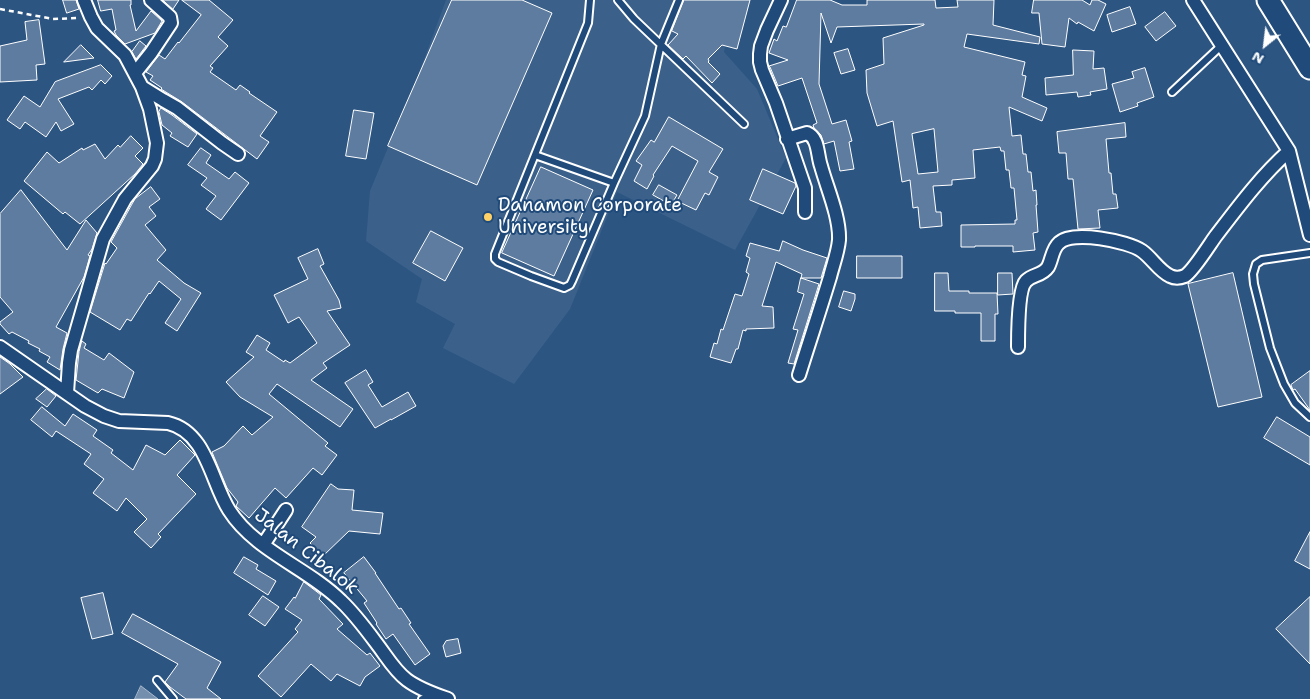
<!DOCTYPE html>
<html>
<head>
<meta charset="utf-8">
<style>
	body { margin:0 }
	#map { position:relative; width:1310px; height:699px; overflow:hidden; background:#2c5582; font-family:"Shantell Sans",sans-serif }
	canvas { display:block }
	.north { position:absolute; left:1240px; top:20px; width:50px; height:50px; -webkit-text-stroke:4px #1f4a7a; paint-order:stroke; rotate:209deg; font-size:14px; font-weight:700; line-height:20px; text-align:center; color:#fff }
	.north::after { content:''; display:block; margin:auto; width:18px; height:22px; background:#fff; clip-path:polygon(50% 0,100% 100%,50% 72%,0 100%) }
</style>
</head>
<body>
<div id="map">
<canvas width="1310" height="699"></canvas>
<div class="north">N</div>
</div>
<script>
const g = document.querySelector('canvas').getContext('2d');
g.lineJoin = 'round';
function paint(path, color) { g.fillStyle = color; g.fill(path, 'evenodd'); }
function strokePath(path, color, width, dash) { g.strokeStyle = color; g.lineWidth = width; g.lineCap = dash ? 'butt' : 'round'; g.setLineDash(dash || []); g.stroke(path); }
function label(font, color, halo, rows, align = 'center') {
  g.font = font + ' "Shantell Sans",sans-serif'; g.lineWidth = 4; g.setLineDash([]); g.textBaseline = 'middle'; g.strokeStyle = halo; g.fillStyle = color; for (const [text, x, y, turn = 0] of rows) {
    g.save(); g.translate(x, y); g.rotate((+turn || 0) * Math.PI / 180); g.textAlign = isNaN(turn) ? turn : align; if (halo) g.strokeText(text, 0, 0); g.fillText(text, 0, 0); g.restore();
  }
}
paint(new Path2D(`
	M446,0h287l-9,52 33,37 29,69 -51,92 -118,-58 -47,117 -56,75 -71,-36 12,-24 -39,-22 6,-23 -56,-38 4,-50 49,-118z`), '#3b618b');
const water = new Path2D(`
	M141,686l17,13h-23z`);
paint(water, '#748fad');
strokePath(water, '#acbcce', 1);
const building = new Path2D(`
	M63,0h13l3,9 -12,4z
	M98,0h33v5h-1l6,26 15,-20 11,10 -7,12 -30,11 -9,-9 -2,-4 2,-1 -4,-21 -11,2z
	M163,0h16l-6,9z
	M182,0h27l24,20 -15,17 10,9 -18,20 3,2 -3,4 26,18 4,-5 10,7 -1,1 28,19 -17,24 9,6 -12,17 -75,-57 -21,-13 1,-1 -12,-8 3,-4 -7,-4 13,-17 6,4 13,-17 1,1 22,-28z
	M452,0h70l30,13 -75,172 -89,-39z
	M684,0h66l-13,49 -15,-4 -14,14 1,2 -1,1 12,12 -8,9 -26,-27 -3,3 -15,-14 10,-11 -6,-3z
	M797,0h33l12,5h25v-5h68l1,8 22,-1 -1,-7h37l-1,25 47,12 -1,7 -72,-10 -3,13 61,15 -3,13 4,1 -4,21 25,11 -5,13 -33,-14 3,29 9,-1 2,19h3l2,18h3l2,19 3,-1 1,15h-1l2,27 -5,1 2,17 -22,2v-6h-38v1h-14v-22l54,-1v-4h2l-3,-32h-3l-2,-18h-3l-2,-19h-3l-1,-4 -27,3 2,28 -23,2v5l-19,1 3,26h5l1,14 -22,2 -2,-21 -5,1 -3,-28 -8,2 -9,-61 -16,5 -10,-33 -1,-23 18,-6 -1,-26 41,-13v-1l-87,3 -6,16 -10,-30 -2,71 13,40 14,-4 6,21 -3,1 5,27 -14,2 -6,-30 -10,3 -3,-9 -7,-7 -1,-3 4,-2 -15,-45 -24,8 -8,-19 -1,-1 19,-6 -19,-7 5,-14 3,2 6,-15 3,1zM934,129l4,43 -20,2 -6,-40z
	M1034,0h48l8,5 2,-5h6l8,4 -12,27 -16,-9 -1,2 -8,-6 -4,29 -23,-3 -3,-31h-7z
	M1130,7l6,17 -24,8 -5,-17z
	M1165,12l11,14 -20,15 -11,-14z
	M39,20l6,44 -9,1 1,15 -37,2v-36l27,-6 -2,-18z
	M140,41l6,5 -10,13 -4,-7z
	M81,45l13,13 -30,4z
	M848,49l7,21 -14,4 -7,-21z
	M1073,50l21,1 -1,18 11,-1 3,21 -17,3 1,3 -13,2 -1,-5 -31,3 -1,-17 28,-3z
	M101,65l11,11 -7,8 -4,-4 -9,10 -3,-3 -31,12 16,25 -13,7 -5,-9 -10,15 -21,-15 -5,7 -13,-9 17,-24 16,11 15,-25z
	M1145,68l9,29 -17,6 1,3 -18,6 -8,-28 22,-6 -2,-6z
	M161,108l11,7 25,19 -9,13 -18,-11 2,-3 -10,-8 -3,-13z
	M354,110l20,3 -8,46 -20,-3z
	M669,117l54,32 -14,23 9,5 -9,18 -4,-2 -9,17 -19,-9 21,-40 -26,-15 -19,29 1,1 -7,13 -13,-8 8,-16 -6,-4 15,-21 3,2z
	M1125,123l1,14 -20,2 3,34h2l2,21h3l2,14 -20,2 2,18 -22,1 -5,-50h-5l-2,-26h-7l-2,-21z
	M131,136l12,12 -8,8 8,8 -8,10 -55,50 -15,-12 -2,2 -39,-33 23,-29 12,11 23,-15 1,2 12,-6 10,15 13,-14 2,2z
	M201,148l10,7 -5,8 23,16 6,-7 14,11 -28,37 -15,-11 10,-13 -15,-11 6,-7 -19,-13z
	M541,167l52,23 -39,86 -52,-23z
	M763,169l32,14 1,3 -13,28 -33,-14z
	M659,185l18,10 -6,10 -18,-10z
	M151,187l9,12 -11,8 7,9 -11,9 21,25 -9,10 27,23 17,10 -24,38 -12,-8 16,-24 -22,-18 -9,13 -1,-1 -18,28 -4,-2 -7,11 -30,-18 15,-49 1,1 11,-16 -6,-6 21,-38 3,-5z
	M21,190l46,60 19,-30 11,13 -5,16 -4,6 2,1 -6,21 -28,50 11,6 -4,16 -3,21 -13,-8 3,-5 -11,-6 1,-2 -12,-6 1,-2 -17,-9 -3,2 -9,-10v-2l13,-10 -13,-15v-83z
	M431,231l32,17 -18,33 -32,-18z
	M783,241l20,9 24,8 -6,20h-20l1,-4 -26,-12 -14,44 11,1 1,21 -28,1v2l-3,-1 -5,19h-2l-5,14 -21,-6 4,-14 3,1 4,-15 2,1 12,-36 7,2 7,-22 -3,-2 4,-14 -4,-2 4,-13 29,8z
	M318,249l6,15 -4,2 19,34 2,8 -14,3 23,34 -27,18 4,5 -16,12 42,29 -13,18 -63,-43 -8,10 59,49 -3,3 12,9 -15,20 -9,-7 -27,30 -11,-10 -26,30 -13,-12 2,-4 -11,-14 -15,-36 12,-6 19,-20 9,9 21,-18 -33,-20 -14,-15 28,-25 -8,-5 11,-17 13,8 -4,7 18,12 1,-2 5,3 27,-20 -18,-26 -11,6 -14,-28 34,-16 -10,-21z
	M857,256h45v22h-45z
	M935,273h13l1,18h20v2h28l1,21h-3v27h-14v-28h-26v-2h-20z
	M998,273h14l1,21 -15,1z
	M1233,273l29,124 -44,10 -30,-123z
	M801,278l18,6 -25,80 -6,-1 10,-33 -5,-1 11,-35 -6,-2z
	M844,291l11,3v5l-4,12 -12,-4z
	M82,341l4,3 -2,4 20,12 5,-7 25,19 -10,26 -22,-9 -4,4 -22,-13 3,-28z
	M0,357l10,7 13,13 -23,17z
	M366,370l7,12 -5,3 14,22 26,-15 8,14 -25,14v-1l-16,9 -30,-45z
	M1310,371v39l-15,-21 -2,1 -2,-5z
	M47,389l9,7 -9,11 -11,-8z
	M42,407l23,19 8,-12 24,16 -4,6 20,14 -2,3 22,17 13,-25 19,10 15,-15 15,15 -18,20 19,19 -38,40 3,3 -10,11 -17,-16 13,-13 -21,-21 -9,13 -24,-18 11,-14 -20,-15 7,-10 -35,-23 -4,6 -21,-17z
	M1277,417l33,20v28l-46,-27z
	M331,484l7,5 16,1 -2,20 31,3 -3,21 -31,-3 -26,25 -13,-13 6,-6 -14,-10z
	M1310,532v37l-15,-8z
	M244,557l14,8 -2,4 20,12 -8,14 -34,-22z
	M364,557l12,16h-1l24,36 2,-1 10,15 -2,1 21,30 -15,11 -22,-31 -7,5 -10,-15 1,-1 -13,-20 3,-2 -23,-28z
	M304,582l17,13 -2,4 24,25 -6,5 30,26 3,-2 10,13 -15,11 -5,9 -23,-12 -6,7 -20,-17 -30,33 -23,-21 40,-44 -3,-3 7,-9 -17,-11 9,-12 1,1z
	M103,593l10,41 -21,5 -11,-41z
	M263,596l16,11 -14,19 -16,-11z
	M1310,597v67l-34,-35z
	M133,614l88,48 -14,26 14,11h-35l-16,-12 -5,-5 13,-18 -56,-31z
	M458,639l3,14 -15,4 -3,-11 3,-5z`);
paint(building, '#5e7c9f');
strokePath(building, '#fff', 1);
const service = new Path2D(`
	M590,0l-2,23 -93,231v5l3,3 33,14 33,12 6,-3 2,-4 42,-98 31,-67 16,-72 18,-44
	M618,0l16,19 110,105
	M1172,92l49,-46
	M535,155l79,28
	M1310,253l-48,7 -6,4 -3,10 1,10 16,64 14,36 11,19 15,14
	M157,680l16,19
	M422,699l13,-4`);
const minor = new Path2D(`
	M781,0l-14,30 -6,16 -1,8v8l2,8 14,33 29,85v24
	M1193,0l96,151 21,84
	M135,73l16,-20 20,-30 -1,-6 -19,-17
	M142,87l21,13 14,8 45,35 16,11
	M787,139l20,-6c12,5 10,22 14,33 6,22 19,51 18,74 -1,12 -6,25 -9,37 -10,33 -21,66 -31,98
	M0,347l85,59 19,10 15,5 49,2c39,9 43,59 61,87 26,41 79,58 112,91 15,14 27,31 39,47 8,11 16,24 27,32 12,9 27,14 41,19
	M1018,347c0,-13 0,-58 8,-66 7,-7 16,-5 22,-14 4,-7 4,-18 11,-24 13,-13 69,-2 83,8 10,7 17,20 28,25 4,2 10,2 15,0 8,-5 23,-29 30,-39 23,-30 45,-60 74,-86
	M67,393l2,-30 2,-13 32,-111 22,-40 27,-33 3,-7 2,-16 -7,-34 -8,-22 -17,-32 -28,-27 -6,-11 -7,-17
	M263,545l23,-35`);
const motorway = new Path2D(`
	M1268,0l42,68`);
strokePath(service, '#fff', 10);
strokePath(minor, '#fff', 16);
strokePath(motorway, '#fff', 25);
strokePath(new Path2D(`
	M0,9l53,10 26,-1`), '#fff', 2.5, [5, 4]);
strokePath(service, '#1f4a7a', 6);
strokePath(minor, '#1f4a7a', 12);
strokePath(motorway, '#1f4a7a', 21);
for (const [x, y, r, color] of [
	[488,217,5,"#ffd166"]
]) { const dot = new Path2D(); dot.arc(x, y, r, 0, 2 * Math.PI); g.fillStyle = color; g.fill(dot); strokePath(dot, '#1f4a7a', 2); }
label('19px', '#fff', '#1f4a7a', [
	["Danamon Corporate",498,206],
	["University",498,228]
], 'left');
label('19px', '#fff', '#1f4a7a', [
	["Jalan Cibalok",306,552,38]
]);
</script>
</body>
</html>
